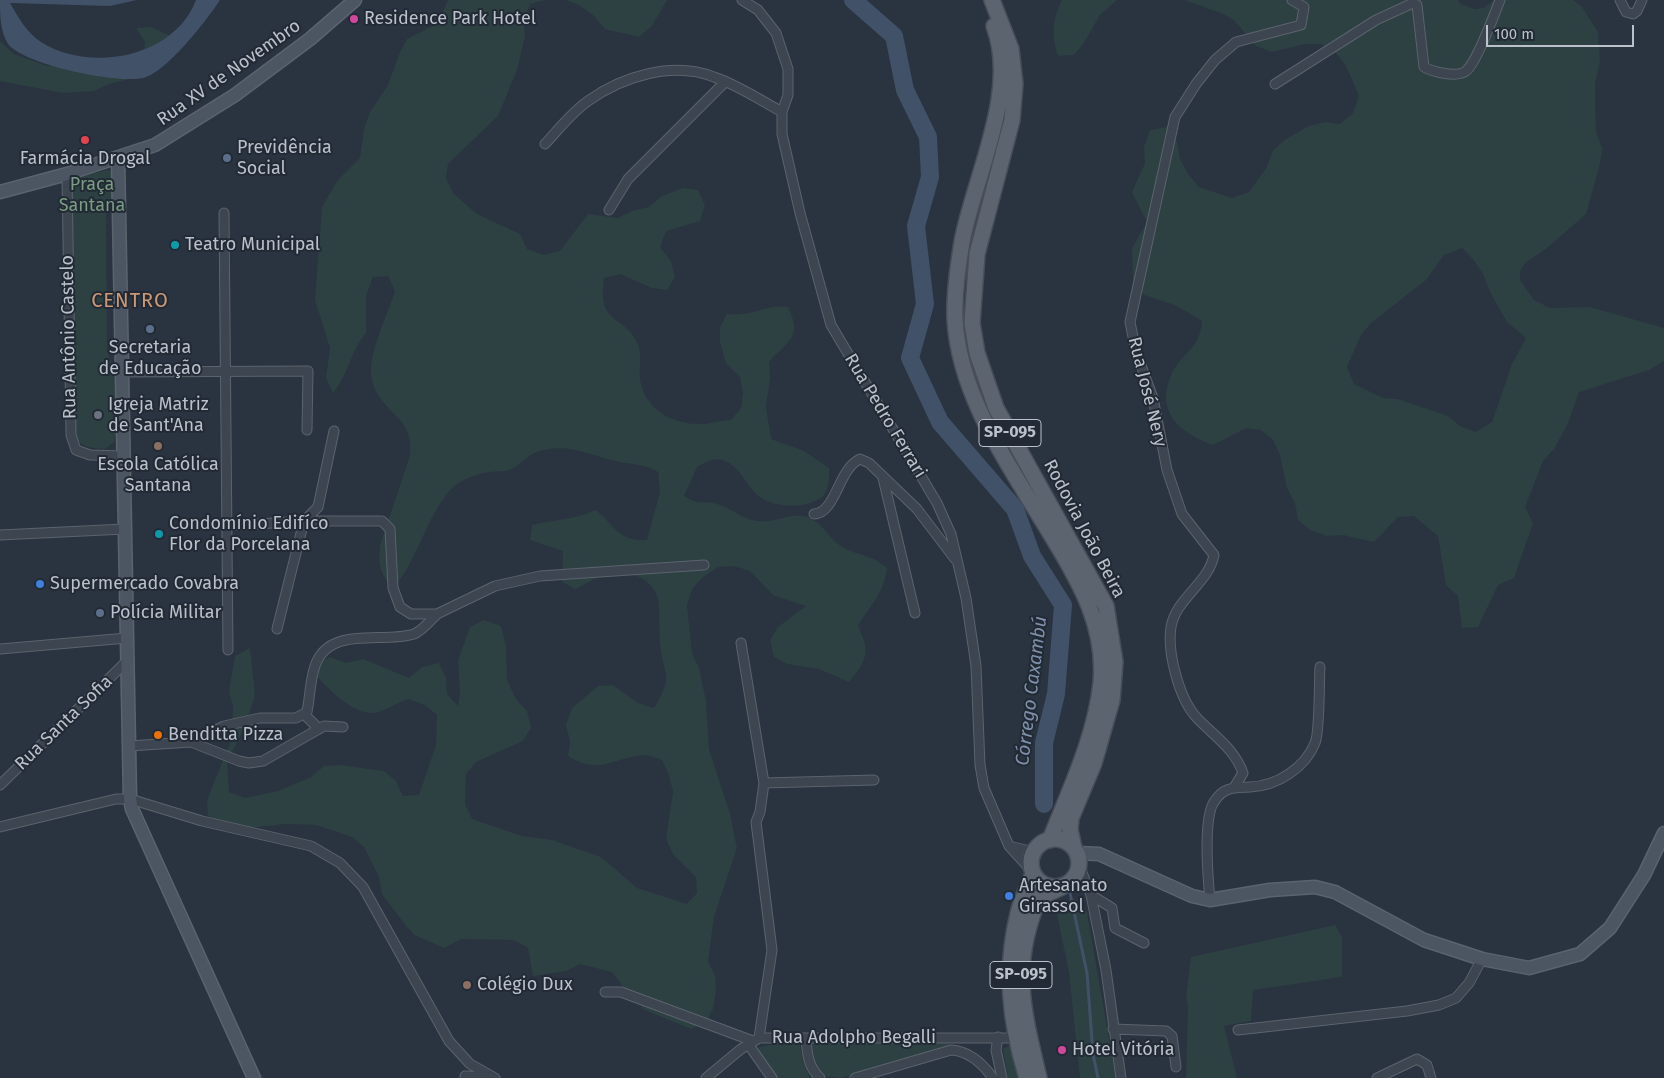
<!DOCTYPE html>
<html>
<head>
<meta charset="utf-8">
<style>
	body { margin:0 }
	#map { position:relative; width:1664px; height:1078px; overflow:hidden; background:#2a3340; font-family:"Fira Sans",sans-serif }
	canvas { display:block }
	.scale { position:absolute; left:1486px; top:25px; width:148px; height:22px; box-sizing:border-box; border:2px solid #bac1ca; border-top:0; padding-left:6px; font-size:15px; line-height:18px; white-space:nowrap; color:#bac1ca; -webkit-text-stroke:4px #222a35; paint-order:stroke }
</style>
</head>
<body>
<div id="map">
<canvas width="1664" height="1078"></canvas>
<div class="scale">100 m</div>
</div>
<script>
const g = document.querySelector('canvas').getContext('2d');
g.lineJoin = 'round';
function paint(path, color) { g.fillStyle = color; g.fill(path, 'evenodd'); }
function strokePath(path, color, width, dash) { g.strokeStyle = color; g.lineWidth = width; g.lineCap = dash ? 'butt' : 'round'; g.setLineDash(dash || []); g.stroke(path); }
function label(font, color, halo, rows, align = 'center') {
  g.font = font + ' "Fira Sans",sans-serif'; g.lineWidth = 4; g.setLineDash([]); g.textBaseline = 'middle'; g.strokeStyle = halo; g.fillStyle = color; for (const [text, x, y, turn = 0] of rows) {
    g.save(); g.translate(x, y); g.rotate((+turn || 0) * Math.PI / 180); g.textAlign = isNaN(turn) ? turn : align; if (halo) g.strokeText(text, 0, 0); g.fillText(text, 0, 0); g.restore();
  }
}
paint(new Path2D(`
	M448,0h97l-15,4 -6,16 1,16 -8,34 -19,46 -50,48 -2,14 7,15 24,21 43,20 7,15 17,6 16,-4 28,-37 30,4 14,-7 17,-4 13,-11 21,-8 15,2 7,15 -5,16 -34,10 -6,17 11,13 4,16 -8,13 -15,-2 -32,-14 -16,4c-7,49 20,35 34,66 4,9 1,24 2,34 3,29 29,45 57,46 11,1 23,-4 34,-4l10,-12 2,-15 -3,-16 -14,-14 -6,-21v-15l7,-13c26,3 38,-10 61,-7 15,31 0,33 -19,55l1,16 -4,29 5,32 33,12 25,17c0,11 1,21 -7,29 -14,12 -48,11 -62,0 -13,-9 -19,-30 -35,-36 -11,-4 -19,1 -28,6l-13,29c15,9 14,5 29,7 16,3 29,17 46,18 16,2 29,-8 45,-5 18,4 24,23 39,31 17,10 26,6 44,21 -3,25 -17,38 -29,58 13,26 9,34 -9,56l-30,-13 -32,-5 -13,-7 -4,-17 8,-13 28,-21 -33,-11 -23,-24 -16,-5 -16,1 -15,10 -11,12 -5,16 5,48 7,15 7,33 3,48 21,65 7,34 -23,69 -6,44 7,15 1,15 -3,18 -7,13 -15,7 -46,-19 -12,-10 -21,-28 -32,-8 -14,7 -33,5 -5,-28 -14,-8 -53,-1 -17,9 -30,-13 -11,-13 -21,-28 -3,-17 -15,-30 -12,-10 -36,-12 -30,-1 -48,5 -30,-13 -1,-16 25,-62 1,-31 -4,-16 6,-35 15,-8 5,48 -11,33 -17,32 2,31 16,6 33,-7 33,-14 13,-11 16,-1 44,6 12,10 7,15 16,-1 17,-50 1,-30 -12,-10 -17,-6c-10,3 -23,12 -33,14 -22,2 -49,-25 -61,-41l1,-7 15,-8 16,6 17,-4 46,19 13,-11 17,-4 7,15 1,16 11,12 2,-14 -2,-32 12,-33 14,-7 17,6 5,20 1,34 9,19 11,12 4,17 -8,13 -47,21 -10,12 -1,30 7,15 50,17 30,4 49,17 36,31 50,16 10,-11 -1,-16 -23,-23 -7,-15 7,-47 -4,-17 -7,-15c-6,-2 -13,-5 -19,-5 -32,3 -42,21 -75,1l2,-15 -4,-16 6,-17 26,-22 15,-1 25,18 16,5c21,-33 9,-32 6,-65 -1,-14 0,-29 -2,-43 -2,-9 -7,-16 -15,-21 -27,-15 -43,-2 -68,10l-13,-7 1,-31 -33,-11 2,-15c21,-5 44,-6 64,-15 20,17 22,31 51,30l13,-48 -2,-20c-16,-9 -27,-7 -43,-11 -27,-7 -50,-19 -78,-9 -10,3 -17,14 -28,18 -6,2 -13,1 -19,2 -16,2 -33,9 -43,22 -23,29 -30,67 -54,95 -13,-16 -15,-24 -13,-44l30,-89c6,-44 -35,-41 -39,-83 -1,-23 17,-60 24,-82l-7,-15 -15,1 -7,19v37c-16,19 -17,41 -33,60l-7,-15 4,-30 -15,-48 7,-93 15,-26 23,-23 4,-29 6,-17 18,-27 12,-33 7,-13 30,-15z
	M566,0h101l-15,26 -13,11 -34,-8 -11,-13 -15,-11z
	M1062,0h55l-17,15 -16,28 -10,12 -16,1c-7,-20 -6,-37 4,-56z
	M1184,0h274l2,4 15,5 8,-1 11,-8h79l9,7 16,25 2,30 -5,21v26l1,23 6,16 -2,16 -14,50 -39,34 -22,15 -5,8v9l14,20 16,8 40,-1 74,21v33l-15,9 -70,22 -11,31 -14,26 -11,12 -18,46 8,16 -19,55 -16,7 -20,42 -16,1 -4,-32 -12,-11 -8,-49 -24,-20 -16,1 -24,25 -31,-7 -16,1 -17,-6 -12,-10 -3,-17 -8,-15 -7,-33 -7,-15 -12,-10 -15,-2 -33,17c-34,-12 -59,-34 -41,-72 11,-22 27,-22 30,-52l-25,-15 -33,-11 -11,-13 -1,-34 15,-26 -15,-30 13,-29 -1,-16 6,-17 17,-3 10,15 3,17 8,15 11,13 33,11 17,-6 18,-25 6,-17 13,-11 23,-13 16,-4 15,2 13,-11 6,-17 -14,-32 -11,-13 -13,-7h-16l-33,8 -16,-6 -22,-26 -13,-7zM1462,248l11,11 10,15 7,18 17,30 19,16 -14,26 -20,58 -16,10 -16,-6 -12,-10 -50,-17 -15,-1 -29,-14 -7,-17 14,-32 10,-12 55,-43 18,-25z
	M151,27l31,14 -40,35 -33,8 -15,7 -31,2 -63,-12v-40l14,13 33,12 96,-8 2,-16 -9,-14z
	M108,170l4,2 1,31 -7,9 1,139 3,9 6,6v66l-2,10 -9,7c-15,-1 -26,-1 -30,-17l-4,-252 2,-2z
	M1074,899l7,3 6,11 29,165h-36l-11,-106 -12,-57 5,-12z
	M1335,925l7,12v40l-89,13 -2,31 -27,5 13,52h-51l2,-72 -2,-9 5,-40z
	M799,1040l4,22 7,16h-35l-17,-28 1,-3z
	M947,1040l3,7 -109,31 -19,-2 -8,-9 -2,-25z
	M1010,1045l10,33h-12l-5,-29z`), '#2d4042');
paint(new Path2D(`
	M0,0h137l-27,6 -100,-3c8,14 17,30 31,39 49,31 133,16 155,-42h24c-13,20 -54,73 -77,78 -26,6 -118,-13 -135,-34 -8,-13 -8,-28 -8,-44z`), '#415167');
strokePath(new Path2D(`
	M1070,893l17,80 6,81 5,24`), '#415167', 3);
strokePath(new Path2D(`
	M853,0l41,36 11,54 23,47 2,40 -14,49 9,78 -15,54 30,64 75,87 17,47 31,49 -7,89 -12,49v61`), '#415167', 18);
const street = new Path2D(`
	M742,0l16,10 18,23 12,36v26l-6,17v22l18,79 31,112 106,178 14,31 15,64 10,68 4,99 4,23 25,58 22,24
	M1620,0l6,12 7,2 4,-3 5,-11
	M1275,84l101,-64 37,-17 4,2 7,62c9,5 33,11 42,4 11,-9 28,-56 34,-71
	M545,144c13,-14 27,-32 43,-43 35,-25 85,-40 126,-24 24,8 46,23 68,35
	M67,174l4,261 5,15 14,5 33,1
	M609,210l19,-31 97,-97
	M224,213l4,437
	M122,372l186,-1 -1,59
	M883,478l32,135
	M814,514c22,-1 24,-45 46,-55l9,4 48,46 38,50
	M227,526l77,-5h78l8,8 3,59 7,19 11,7h26l58,-28 45,-10 164,-11
	M0,535l125,-6
	M277,629l27,-108 14,-14 16,-76
	M741,643l23,140 -4,29 -4,10 16,128 -13,88
	M0,649l127,-11
	M304,714l15,15
	M191,742l48,19 10,2 14,-2 61,-35 19,1
	M129,746l62,-4 33,-16 36,-8h36l11,-6c3,-15 3,-32 8,-46 14,-41 67,-22 99,-32 8,-3 17,-14 23,-20
	M764,783l110,-3
	M0,785l127,-124
	M1235,786l8,-13c-9,-25 -29,-37 -46,-55 -18,-19 -30,-66 -26,-91 5,-29 38,-44 43,-72l-32,-41 -15,-44 -14,-72 -17,-46 -6,-30 45,-205 21,-33 19,-24 21,-18 65,-17 3,-18 -12,-7
	M0,827l116,-28h14l72,22 109,25 29,17 23,24 86,154 21,23 25,14
	M1009,846l25,6
	M1079,865l12,30 15,75 15,108
	M1091,895l21,13 3,20 29,15
	M1210,900c-2,-21 -7,-82 4,-98 10,-16 21,-14 36,-15 27,-1 55,-19 65,-44 5,-11 4,-61 5,-76
	M605,992h16l132,49
	M1113,1029l53,2 6,5 4,31
	M1238,1030l169,-19 32,-6 17,-7 13,-15 13,-24
	M998,1037l-2,13 6,28
	M806,1038c1,15 2,29 14,40
	M748,1044l24,34
	M465,1076l25,1
	M706,1078l35,-29 18,-11h256
	M855,1078l96,-28c18,1 32,14 42,28
	M1377,1078l40,-19 10,6 4,13`);
const secondary = new Path2D(`
	M118,158l12,641 2,10 122,269
	M0,192l67,-18 88,-29 80,-50 75,-56 45,-39
	M1077,853l22,1 93,42 18,4 60,-10 45,-3 20,5 89,48 58,19 47,9 51,-14 30,-26 34,-53 20,-42`);
const primary = new Path2D(`
	M992,0l19,49 4,35 -3,36 -35,134 -5,69 5,30 19,55 110,198 9,56 -3,38 -18,63 -23,55 -1,12 4,18
	M994,26c25,66 -20,151 -32,216 -4,24 -8,53 -7,77 4,80 59,153 98,219 28,46 53,90 48,145 -6,55 -31,106 -51,157
	M1031 863a24 24 0 1 1 48 0a24 24 0 1 1-48 0Z
	M1027,1078c-17,-55 -23,-107 -9,-164 3,-14 10,-27 15,-40
	M1039,1078c-16,-68 -29,-112 0,-180l23,-11`);
strokePath(street, '#5b636d', 11);
strokePath(secondary, '#5b636d', 15);
strokePath(primary, '#474e59', 18);
strokePath(street, '#3d4550', 9);
strokePath(secondary, '#4c5562', 12);
strokePath(primary, '#5c646f', 15);
for (const [x, y, r, color] of [
	[354,19,5,"#d1479c"],
	[85,140,5,"#e0444e"],
	[227,158,5,"#5c6f8a"],
	[175,245,5,"#0f9aa8"],
	[150,329,5,"#5c6f8a"],
	[98,415,5,"#6b7280"],
	[158,446,5,"#8d6e63"],
	[159,534,5,"#0f9aa8"],
	[40,584,5,"#3f7fe0"],
	[100,613,5,"#5c6f8a"],
	[158,735,5,"#e8710a"],
	[1009,896,5,"#3f7fe0"],
	[467,985,5,"#8d6e63"],
	[1062,1050,5,"#d1479c"]
]) { const dot = new Path2D(); dot.arc(x, y, r, 0, 2 * Math.PI); g.fillStyle = color; g.fill(dot); strokePath(dot, '#222a35', 2); }
for (const [x, y, w] of [
	[1010,433,62],
	[1021,975,62]
]) { const box = new Path2D(); box.roundRect(x - w / 2, y - 13.5, w, 27, 4); g.fillStyle = '#222a35'; g.fill(box); strokePath(box, '#bac1ca', 1); }
label('bold 16px', '#bac1ca', null, [
	["SP-095",1010,433],
	["SP-095",1021,975]
]);
label('18px', '#bac1ca', '#222a35', [
	["Residence Park Hotel",364,19],
	["Previdência",237,148],
	["Social",237,169],
	["Farmácia Drogal",85,159,"center"],
	["Teatro Municipal",185,245],
	["Secretaria",150,348,"center"],
	["de Educação",150,369,"center"],
	["Igreja Matriz",108,405],
	["de Sant'Ana",108,426],
	["Escola Católica",158,465,"center"],
	["Santana",158,486,"center"],
	["Condomínio Edifíco",169,524],
	["Flor da Porcelana",169,545],
	["Supermercado Covabra",50,584],
	["Polícia Militar",110,613],
	["Benditta Pizza",168,735],
	["Artesanato",1019,886],
	["Girassol",1019,907],
	["Colégio Dux",477,985],
	["Hotel Vitória",1072,1050]
], 'left');
label('18px', '#bac1ca', '#222a35', [
	["Rua XV de Novembro",229,73,-35],
	["Rua Antônio Castelo",69,337,-91],
	["Rua José Nery",1147,392,76],
	["Rua Pedro Ferrari",885,416,59],
	["Rodovia João Beira",1084,529,62],
	["Rua Santa Sofia",64,723,-44],
	["Rua Adolpho Begalli",854,1038]
]);
label('18px', '#7b9d83', '#222a35', [
	["Praça",92,185],
	["Santana",92,206]
]);
label('italic 19px', '#7f91aa', '#222a35', [
	["Córrego Caxambú",1032,691,-83]
]);
g.letterSpacing = '1px';
label('20px', '#cb9974', '#222a35', [
	["CENTRO",130,301]
]);
g.letterSpacing = '0px';
</script>
</body>
</html>
